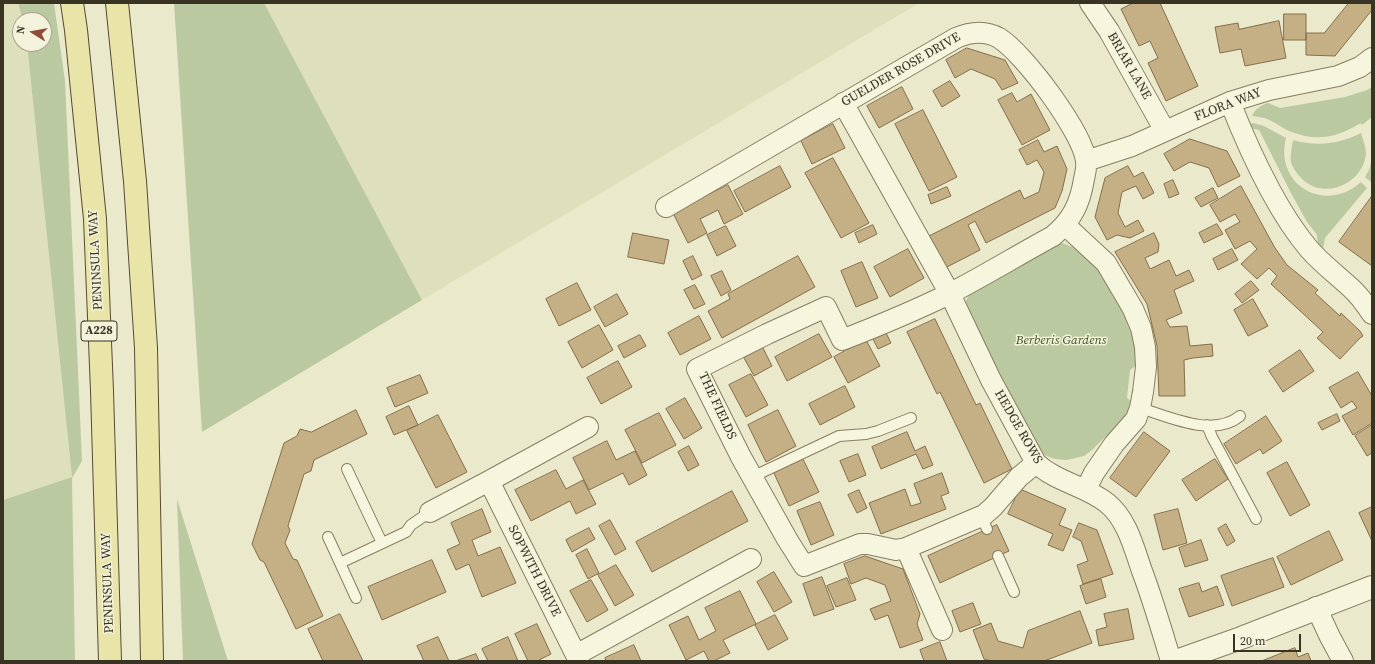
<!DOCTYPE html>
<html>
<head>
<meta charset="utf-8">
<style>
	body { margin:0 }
	#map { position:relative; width:1375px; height:664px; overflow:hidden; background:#ebe9cc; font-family:"Source Serif 4",serif }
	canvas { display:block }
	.frame { position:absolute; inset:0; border:4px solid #393323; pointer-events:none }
	.north { position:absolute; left:12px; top:12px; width:40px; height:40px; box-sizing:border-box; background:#f3f2db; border:1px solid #a9a691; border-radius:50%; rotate:281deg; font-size:11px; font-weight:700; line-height:16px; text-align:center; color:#393323 }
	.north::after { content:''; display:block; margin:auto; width:14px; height:18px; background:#904b37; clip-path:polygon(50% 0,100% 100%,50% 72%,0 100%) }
	.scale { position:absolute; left:1233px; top:634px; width:68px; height:18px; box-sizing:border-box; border:2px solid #393323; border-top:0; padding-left:5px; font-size:12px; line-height:14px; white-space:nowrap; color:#393323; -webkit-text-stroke:3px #f3f2db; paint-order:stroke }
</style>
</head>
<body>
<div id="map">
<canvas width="1375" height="664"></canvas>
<div class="frame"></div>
<div class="north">N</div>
<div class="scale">20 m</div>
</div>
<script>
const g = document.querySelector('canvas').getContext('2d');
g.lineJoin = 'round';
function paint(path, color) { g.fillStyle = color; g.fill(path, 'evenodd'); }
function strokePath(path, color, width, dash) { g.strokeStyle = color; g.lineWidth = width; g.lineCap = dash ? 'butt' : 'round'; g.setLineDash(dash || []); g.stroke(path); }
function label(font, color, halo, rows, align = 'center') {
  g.font = font + ' "Source Serif 4",serif'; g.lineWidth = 3; g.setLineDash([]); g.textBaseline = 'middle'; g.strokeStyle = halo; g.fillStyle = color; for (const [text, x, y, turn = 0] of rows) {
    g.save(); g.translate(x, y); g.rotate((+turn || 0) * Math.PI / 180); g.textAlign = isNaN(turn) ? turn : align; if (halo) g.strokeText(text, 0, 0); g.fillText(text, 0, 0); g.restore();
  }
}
paint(new Path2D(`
	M3,3h15l5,17h-3v24h7l45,433 -69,23z
	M264,3h655l-497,297z`), '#dde0ba');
paint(new Path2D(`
	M18,3h36l11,78 17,380 -10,17 3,183h-72v-161l69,-23 -45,-433h17v-24h-21z
	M174,3h90l158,297 -220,132z
	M1372,87v30l-10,8 -1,-2c-25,15 -44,19 -72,8 -7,-3 -14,-9 -22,-12 -5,-2 -10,-2 -15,-3 3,-7 9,-11 16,-13l12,5 65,-11 22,-7z
	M1253,123l11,3 22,12c-12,48 40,76 75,44l6,6 -42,50 -2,11 -1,3 -4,-3 -1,-14 -10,-13 -15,-27 -33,-65 -9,-2 -1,-3z
	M1361,133c2,7 5,14 5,21 -1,6 -2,10 -5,15 -12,20 -40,27 -58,11 -5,-5 -10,-11 -12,-18 -1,-8 1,-15 2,-22 24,7 46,4 68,-7z
	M1372,159v22l-1,1 -6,-5 4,-7z
	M1062,243l16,6 29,27 28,58 2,31 -7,5 -3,28 5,4 1,5 -13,18 -15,12 -13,13 -8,6 -17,4 -12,-1 -11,-4 -15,-22 -17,-30 -48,-99 6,-11 84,-47z
	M177,499l51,162h-45z`), '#bbc9a0');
const building = new Path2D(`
	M1131,3h29l38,83 -32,15 -18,-38 10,-5 -8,-17 -11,5 -18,-37 10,-5z
	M1349,3h23v7l-37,46 -29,-1v-22h18z
	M1284,14h22v26h-22z
	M1279,21l7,37 -41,8 -4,-17 -21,4 -5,-26 23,-4 1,6z
	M967,48l38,12 13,23 -16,7 -7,-11 -24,-10 -16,9 -9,-18z
	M950,81l10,15 -18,11 -9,-16z
	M902,87l11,22 -34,19 -12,-22z
	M1012,93l5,9 14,-8 19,36 -28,15 -24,-45z
	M923,110l34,67 -28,14 -34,-67z
	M833,124l12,24 -33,16 -11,-23z
	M1190,139l37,12 13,25 -22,11 -9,-19 -19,-6 -16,9 -10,-17z
	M1038,140l6,12 13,-6 10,23 -5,22 -7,17 -69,35 -11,-22 -7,4 12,25 -35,18 -16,-32 91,-46 4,9 15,-7 5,-20 -7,-12 -10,5 -8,-15z
	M833,158l36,65 -28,15 -36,-65z
	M780,166l11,21 -46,25 -11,-21z
	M1128,166l6,11 9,-5 11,21 -11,6 -7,-13 -14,6 -4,21 7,14 13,-7 6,11 -14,7 -13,-3 -10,5 -12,-23 10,-39z
	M1173,180l6,14 -10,4 -5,-14z
	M728,185l15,29 -19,10 -6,-14 -18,9 7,14 -19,10 -15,-30z
	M1241,186l34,62 12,17 31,25 -3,3 25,23 1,-3 19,18 3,5 -3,2 -20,21 -23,-21 6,-6 -52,-48 6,-8 -8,-8 -12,11 -16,-15 16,-15 -7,-8 -15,8 -10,-19 15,-8 -5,-8 -15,8 -10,-17z
	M947,187l4,9 -20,8 -3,-9z
	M1213,188l5,10 -17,9 -6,-9z
	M1372,196v70l-33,-24z
	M1217,224l6,10 -19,9 -5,-10z
	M873,225l4,9 -18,9 -4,-10z
	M726,226l10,20 -19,10 -10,-21z
	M633,233l36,7 -5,24 -36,-7z
	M1154,233l5,11 -1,8 -13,6 5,11 19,-9 7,16 13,-6 5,11 -20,9 8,23 -16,7 4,7 17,-1 3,20 22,-2 1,12 -20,2 -9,2 1,36h-26l-2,-50 -10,-42 -32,-52z
	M908,249l16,29 -34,19 -16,-30z
	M1232,249l6,11 -20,10 -5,-11z
	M693,256l9,19 -10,5 -9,-19z
	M798,256l17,31 -93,51 -14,-27 22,-12 -2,-5z
	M862,262l16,36 -22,9 -15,-36z
	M722,271l9,19 -10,6 -10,-20z
	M1251,281l8,9 -17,13 -7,-9z
	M577,283l14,27 -32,16 -13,-27z
	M695,285l10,19 -11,5 -10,-19z
	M617,294l11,20 -23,13 -11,-20z
	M1253,299l15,27 -20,10 -14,-26z
	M699,316l12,23 -31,16 -12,-22z
	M935,319l41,86 4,-2 32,66 -28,14 -44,-91 -3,2 -30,-62z
	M599,325l14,25 -31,18 -14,-26z
	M885,331l6,12 -13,6 -6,-12z
	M819,334l13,23 -45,24 -12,-24z
	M640,335l6,11 -22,12 -6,-12z
	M866,340l14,26 -32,17 -14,-26z
	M763,348l9,18 -18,10 -10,-18z
	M1300,350l14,21 -31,21 -14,-21z
	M618,361l14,26 -31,17 -14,-26z
	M1358,372l14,24v27l-19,12 -11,-19 15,-8 -5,-7 -11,7 -12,-20z
	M751,374l17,31 -22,12 -17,-32z
	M420,375l8,18 -33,14 -8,-19z
	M845,386l10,21 -35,18 -11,-21z
	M685,398l17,30 -18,11 -18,-30z
	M409,406l9,19 -24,10 -8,-18z
	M356,410l11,24 -53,26 -3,11 -7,3 -16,52 2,4 -5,13 8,16 4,1 26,56 -27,13 -32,-67 -4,-2 -8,-16 32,-101 13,-7 3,-7 11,3z
	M778,410l18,36 -30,16 -18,-37z
	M659,413l17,32 -34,18 -17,-33z
	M1337,414l3,7 -18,9 -4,-7z
	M438,415l29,57 -31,16 -29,-57z
	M1266,416l16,25 -19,13 -3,-5 -24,15 -12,-20z
	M1372,425v28l-5,3 -12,-20z
	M907,432l8,19 10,-5 8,19 -10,4 -7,-15 -35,15 -9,-22z
	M1144,432l26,19 -34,46 -26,-19z
	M607,441l9,19 19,-9 12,24 -18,10 -6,-12 -34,17 -16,-32z
	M689,446l10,19 -11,6 -10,-19z
	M858,454l8,21 -17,7 -9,-21z
	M802,457l17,35 -30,14 -16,-35z
	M1215,459l13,20 -32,22 -14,-21z
	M1287,462l23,43 -20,11 -23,-43z
	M556,470l10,19 17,-9 13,24 -20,10 -6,-13 -39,20 -16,-31z
	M942,473l7,20 -8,3 5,13 -65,25 -12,-31 36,-14 6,17 10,-3 -7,-19z
	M1020,489l46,20 -7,16 13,5 -9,21 -15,-6 5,-11 -45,-20z
	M859,490l8,18 -10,5 -9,-18z
	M732,491l16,30 -96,51 -16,-30z
	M820,502l14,33 -23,10 -14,-34z
	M1372,507v34l-13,-28z
	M482,509l9,23 -19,8 6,16 22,-9 16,36 -34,14 -13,-33 -13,6 -9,-20 13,-6 -9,-21z
	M1178,509l9,34 -24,7 -9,-35z
	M610,520l16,29 -11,6 -16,-29z
	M1079,523l18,7 16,44 -30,10 -6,-19 11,-4 -7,-20 -8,-4z
	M1226,524l9,17 -8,5 -9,-17z
	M997,525l12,26 -69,32 -12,-27z
	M589,528l6,11 -23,13 -6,-12z
	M1329,531l14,29 -52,25 -14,-28z
	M1201,540l7,20 -23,7 -6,-19z
	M587,549l12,24 -11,6 -12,-24z
	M865,556l38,13 17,45 -3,10 6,16 -23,8 -12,-33 -13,5 -5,-11 21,-8 -6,-16 -19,-7 -15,6 -7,-20z
	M1273,558l11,29 -52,19 -11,-30z
	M432,560l14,32 -64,28 -14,-33z
	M616,565l18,30 -19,11 -17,-31z
	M774,572l18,30 -18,10 -17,-30z
	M822,577l12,32 -20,7 -11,-32z
	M847,578l9,22 -20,7 -9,-21z
	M1101,579l5,18 -20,7 -6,-18z
	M591,580l17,30 -21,12 -17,-31z
	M1199,583l3,9 15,-6 7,19 -35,12 -10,-28z
	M740,591l16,33 -33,16 7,13 -16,8h-5l-5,-10 -18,9 -17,-35 19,-9 11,24 17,-9 -11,-23z
	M973,603l8,21 -21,8 -8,-21z
	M1128,609l6,30 -35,7 -3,-16 11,-3 -3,-13z
	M1080,611l12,32 -48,18h-52l-8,-2 -11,-29 18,-7 7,18 25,7 5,-17z
	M340,614l23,47h-40l-15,-32z
	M775,615l13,24 -20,11 -13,-25z
	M537,624l14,30 -14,7h-9l-13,-27z
	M438,637l11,24h-25l-7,-15z
	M508,637l10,24h-30l-6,-12z
	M940,642l7,19h-23l-4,-11z
	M634,645l7,16h-35l-1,-3z
	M1295,648l3,9 10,-4 3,8h-49z
	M476,654l3,7h-23z`);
paint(building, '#c5af85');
strokePath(building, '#846e49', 1);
const service = new Path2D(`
	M1140,408c30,9 73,30 100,8
	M1207,425l5,12 44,82
	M347,469l35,74
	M752,477l87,-41 27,-2 12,-3 33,-13
	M981,516l6,13
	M328,537l12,26
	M998,556l16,36
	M356,598l-16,-35 66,-31 5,-7 19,-13`);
const minor = new Path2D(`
	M1090,3l19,28 56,100
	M1230,102c19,48 45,107 79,147 12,14 28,26 42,39 8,7 15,17 21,26
	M843,103l107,191 41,86 45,83c20,19 50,23 71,40 20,16 27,45 35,68 11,29 20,60 29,90
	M1086,161l46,-15 98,-44 39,-12 69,-14 22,-9 12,-9
	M666,207l290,-169c14,-6 29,-8 43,0 25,15 84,95 87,123 1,6 -1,13 -2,18 -4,25 -12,41 -31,57 -35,19 -69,40 -104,58 -35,17 -71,32 -107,46l-16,-33 -59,27 -70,35 44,88 46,82 17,27 56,-22h8l28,6 10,-2 78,-33 9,-8 26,-30 17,-14
	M1065,225l41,38 27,46 8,19 4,19 1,20 -3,25 -3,16 -4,11 -22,25 -20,29 -8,16
	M430,512l59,-31
	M906,548l36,82
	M1316,607l14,30 13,24
	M576,655l175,-96
	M579,661l-90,-180 99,-54`);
const tertiary = new Path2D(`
	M1176,661l65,-23 131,-51`);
const primary = new Path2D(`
	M72,3l4,27 19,189 7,172 8,270
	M117,3l18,178 11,167 6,313`);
strokePath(service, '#877e61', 12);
strokePath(minor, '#877e61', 22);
strokePath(tertiary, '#877e61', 24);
strokePath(primary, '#554b34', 24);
strokePath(service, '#f6f5de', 10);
strokePath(minor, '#f6f5de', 20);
strokePath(tertiary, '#f6f5de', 22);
strokePath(primary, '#e9e4a8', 22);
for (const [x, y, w] of [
	[99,331,36]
]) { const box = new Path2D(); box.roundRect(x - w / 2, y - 10, w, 20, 3); g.fillStyle = '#f3f2db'; g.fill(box); strokePath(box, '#393323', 1); }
label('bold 12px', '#393323', null, [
	["A228",99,331]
]);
label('13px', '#393323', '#f3f2db', [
	["BRIAR LANE",1129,66,60],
	["GUELDER ROSE DRIVE",901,70,-30],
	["FLORA WAY",1228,105,-21],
	["PENINSULA WAY",96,260,-93],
	["THE FIELDS",717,406,65],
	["HEDGE ROWS",1018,427,60],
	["SOPWITH DRIVE",534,571,63],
	["PENINSULA WAY",108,583,-92]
]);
label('italic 13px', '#40532b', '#f3f2db', [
	["Berberis Gardens",1061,341]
]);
</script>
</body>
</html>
